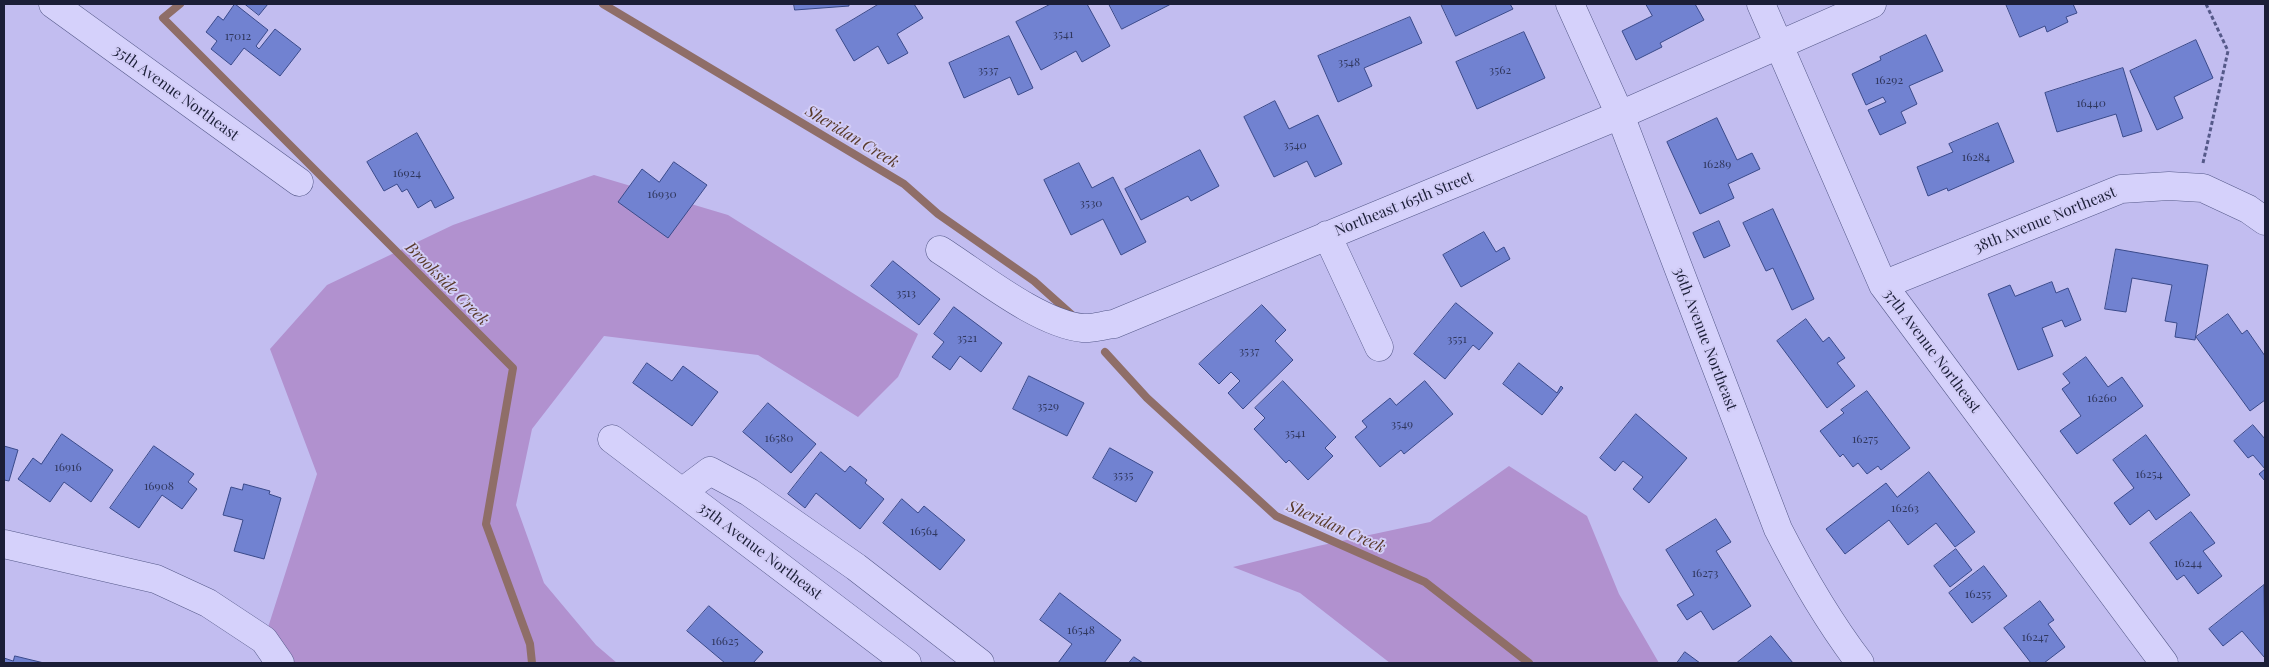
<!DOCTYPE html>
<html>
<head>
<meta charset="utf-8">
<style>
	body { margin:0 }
	#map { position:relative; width:2269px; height:667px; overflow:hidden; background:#c2bdf0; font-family:"Playfair Display",serif }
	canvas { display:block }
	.frame { position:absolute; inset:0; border:5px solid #1b1e37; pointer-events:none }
</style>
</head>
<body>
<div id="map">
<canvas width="2269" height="667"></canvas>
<div class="frame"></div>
</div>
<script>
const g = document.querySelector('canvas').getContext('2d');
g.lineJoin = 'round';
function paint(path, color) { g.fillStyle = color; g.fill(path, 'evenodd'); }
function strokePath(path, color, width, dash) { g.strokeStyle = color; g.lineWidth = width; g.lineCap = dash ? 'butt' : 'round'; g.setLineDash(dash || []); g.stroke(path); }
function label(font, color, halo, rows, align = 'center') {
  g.font = font + ' "Playfair Display",serif'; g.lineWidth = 4; g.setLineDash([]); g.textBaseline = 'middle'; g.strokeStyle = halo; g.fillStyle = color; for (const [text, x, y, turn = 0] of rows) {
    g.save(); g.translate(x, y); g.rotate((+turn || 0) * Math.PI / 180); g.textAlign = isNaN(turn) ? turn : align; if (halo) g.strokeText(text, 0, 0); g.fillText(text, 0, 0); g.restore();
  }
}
paint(new Path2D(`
	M594,175l134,40 190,119 -20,43 -40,40 -100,-62 -154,-19 -72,93 -16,76 28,78 52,62 21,18h-337l-16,-23 53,-166 -47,-125 57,-64 126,-60z
	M1509,466l78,50 32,78 40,69h-269l-90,-70 -67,-26 85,-21 112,-24z`), '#b191cf');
strokePath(new Path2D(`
	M180,4l-17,14 350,350 -27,156 44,120 2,19
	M603,4l301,180 34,30 96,67 38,34
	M1105,352l42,46 129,118 149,66 104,81`), '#8f6e68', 8);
const building = new Path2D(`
	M235,4l33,26 -12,16 3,3 16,-20 26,20 -21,27 -36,-28 -13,17 -20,-16 6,-8 -11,-9 12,-16 5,4z
	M245,4h23l-9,11z
	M794,4h55v2l-54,4z
	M879,4h35l9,14 -26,16 11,19 -20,11 -10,-18 -24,15 -18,-31z
	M1051,4h36l23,42 -28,16 -6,-11 -35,19 -25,-48z
	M1109,4h62l-49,25z
	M1441,4h69l3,5 -57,27z
	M1646,4h49l9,16 -44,23 2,4 -26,13 -14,-29 30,-15z
	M2006,4h67l4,9 -11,4 2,5 -21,10 -2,-6 -25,11z
	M1410,17l12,26 -58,25 8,18 -34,16 -20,-46z
	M1524,32l21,46 -68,31 -21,-47z
	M1926,35l17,36 -34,15 8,18 -16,8 5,11 -26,12 -12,-25 18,-8 -3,-5 -17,8 -14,-31 29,-14 -1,-3z
	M1009,36l24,52 -15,7 -8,-18 -46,21 -15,-35z
	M2196,40l17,38 -39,19 9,21 -26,12 -27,-59z
	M2123,68l19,63 -19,6 -7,-23 -59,18 -12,-39z
	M1275,101l14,28 29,-14 24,49 -27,13 -8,-16 -33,16 -30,-60z
	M1717,118l20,42 15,-7 8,16 -32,15 6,14 -34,16 -33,-72z
	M1998,123l16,39 -66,29 -1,-3 -19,8 -11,-29 36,-15 -4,-8z
	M417,133l37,65 -19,10 -4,-8 -13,8 -11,-19 -5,3 -5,-8 -13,7 -17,-29z
	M1200,150l19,36 -28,15 -3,-5 -47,24 -16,-31z
	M674,162l33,23 -39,53 -50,-36 24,-33 17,13z
	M1079,163l13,25 21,-11 33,65 -25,13 -18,-36 -32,16 -27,-55z
	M1773,209l41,90 -22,11 -19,-42 -7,3 -23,-48z
	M1719,221l11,25 -26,12 -11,-25z
	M1484,232l12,20 8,-5 6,12 -49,28 -18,-32z
	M2116,249l92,16 -13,75 -20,-3 2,-14 -12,-2 7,-36 -40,-7 -6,34 -21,-3z
	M893,261l47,38 -21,26 -48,-39z
	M2052,282l4,11 12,-5 13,32 -16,7 -3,-7 -20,8 11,28 -35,14 -30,-76 22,-9 5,11z
	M1456,303l37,30 -14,17 -6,-5 -28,34 -31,-25z
	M1262,305l24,25 -11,11 18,19 -50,49 -15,-16 12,-12 -9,-9 -12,12 -20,-20z
	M954,307l48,36 -21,29 -21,-16 -10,14 -18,-13 12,-15 -10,-8z
	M2228,314l14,20 5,-4 18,26v44l-15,11 -54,-74z
	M1806,319l17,23 6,-5 16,21 -8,5 18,23 -28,22 -50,-67z
	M2086,357l22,30 14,-10 21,29 -66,48 -17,-23 21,-15 -19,-27 8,-6 -7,-9z
	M647,363l25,18 11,-15 35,26 -26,34 -59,-43z
	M1519,363l38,30 4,-7 2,2 -21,27 -39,-31z
	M1029,376l55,27 -17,33 -54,-27z
	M1283,381l53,56 -11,11 8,8 -25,24 -19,-20 -3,3 -32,-34 11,-11 -10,-10z
	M1425,381l28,33 -49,40 -3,-4 -21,17 -25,-30 12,-10 -5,-6 28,-23 6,7z
	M1867,391l43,57 -29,22 -3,-4 -11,8 -9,-11 -5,4 -10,-13 -3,3 -20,-26 24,-18 -3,-3z
	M768,403l48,41 -25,29 -48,-41z
	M1636,414l51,44 -38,45 -16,-14 10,-12 -20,-16 -8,10 -15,-13z
	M2253,425l12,14v42l-6,-7 6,-5 -12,-14 -5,3 -14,-17z
	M62,434l51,36 -22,32 -27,-20 -14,20 -32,-23 15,-21 8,6z
	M2146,435l44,60 -34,25 -7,-10 -19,15 -16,-22 20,-15 -21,-28z
	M4,446l14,4 -9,31 -5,-1z
	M154,446l40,28 -6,8 9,7 -15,20 -20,-14 -23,33 -29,-20z
	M1110,448l43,24 -17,30 -43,-24z
	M821,452l24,20 5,-6 17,14 -2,3 19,16 -24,30 -44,-36 -11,15 -17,-14z
	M1929,472l46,60 -20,15 -19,-24 -28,22 -19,-25 -44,34 -19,-25 60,-46 11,14z
	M244,484l26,7 -1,3 12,4 -17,61 -30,-8 9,-31 -20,-5 8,-28 11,3z
	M902,499l16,14 6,-7 41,34 -25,30 -57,-47z
	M2191,512l24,31 -12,8 19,25 -24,18 -14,-19 -7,5 -27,-37z
	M1716,519l15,23 -15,9 35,55 -38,24 -12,-19 -14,9 -10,-15 17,-10 -28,-45z
	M1956,549l16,21 -22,17 -16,-21z
	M1984,566l23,30 -35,27 -23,-30z
	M2264,585l1,71 -1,1 -22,-26 -19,15 -14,-17z
	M1060,593l61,47 -17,23h-46l14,-19 -32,-24z
	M2040,601l14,19 -6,4 17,23 -21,16h-13l-27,-35z
	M709,606l54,46 -10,11h-28l-38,-32z
	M1771,636l22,27h-53l-2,-1z
	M1685,652l15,11h-23z
	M15,656l29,7h-40v-5l9,3z
	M1134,657l9,6h-14z`);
paint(building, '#7182d1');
strokePath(building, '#3a4a8a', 1);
const minor = new Path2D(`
	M53,4l246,178
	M1570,4l50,111 158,414c24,47 50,92 82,134
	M1761,4l122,281 281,378
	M1327,235l52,112
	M940,250c38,24 99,74 143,78 9,1 21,-3 31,-4l506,-209 252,-111
	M1883,285l238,-96 48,-3 34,2 45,21 17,12
	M612,439l295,224
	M682,492l28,-21 39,21 107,75 124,96
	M4,544l152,35 52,24 56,37 16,23`);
strokePath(minor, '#555989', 29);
strokePath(new Path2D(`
	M2203,163l25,-112 -22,-47`), '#555989', 3, [4, 2.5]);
strokePath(minor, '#d5d1fb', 28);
label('12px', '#30375e', null, [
	["3541",1063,34],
	["17012",238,36],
	["3548",1349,62],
	["3537",988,70],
	["3562",1500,70],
	["16292",1889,80],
	["16440",2091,103],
	["3540",1295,145],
	["16284",1976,157],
	["16289",1717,164],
	["16924",407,173],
	["16930",662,194],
	["3530",1091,203],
	["3513",906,293],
	["3521",967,338],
	["3551",1457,339],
	["3537",1249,351],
	["16260",2102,398],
	["3529",1048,406],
	["3549",1402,424],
	["3541",1295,433],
	["16580",779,438],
	["16275",1865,439],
	["16916",68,467],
	["16254",2149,474],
	["3535",1123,475],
	["16908",159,486],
	["16263",1905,508],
	["16564",924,531],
	["16244",2188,563],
	["16273",1705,573],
	["16255",1978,594],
	["16548",1081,630],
	["16247",2035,637],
	["16625",725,641]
]);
label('15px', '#1b1e37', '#d2cdf7', [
	["35th Avenue Northeast",176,93,36],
	["Northeast 165th Street",1404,204,-22],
	["38th Avenue Northeast",2045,220,-22],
	["36th Avenue Northeast",1705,339,69],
	["37th Avenue Northeast",1932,351,53],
	["35th Avenue Northeast",760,551,37]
]);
label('italic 16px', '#583929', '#d2cdf7', [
	["Sheridan Creek",852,137,31],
	["Brookside Creek",447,284,45],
	["Sheridan Creek",1336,527,24]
]);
</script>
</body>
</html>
